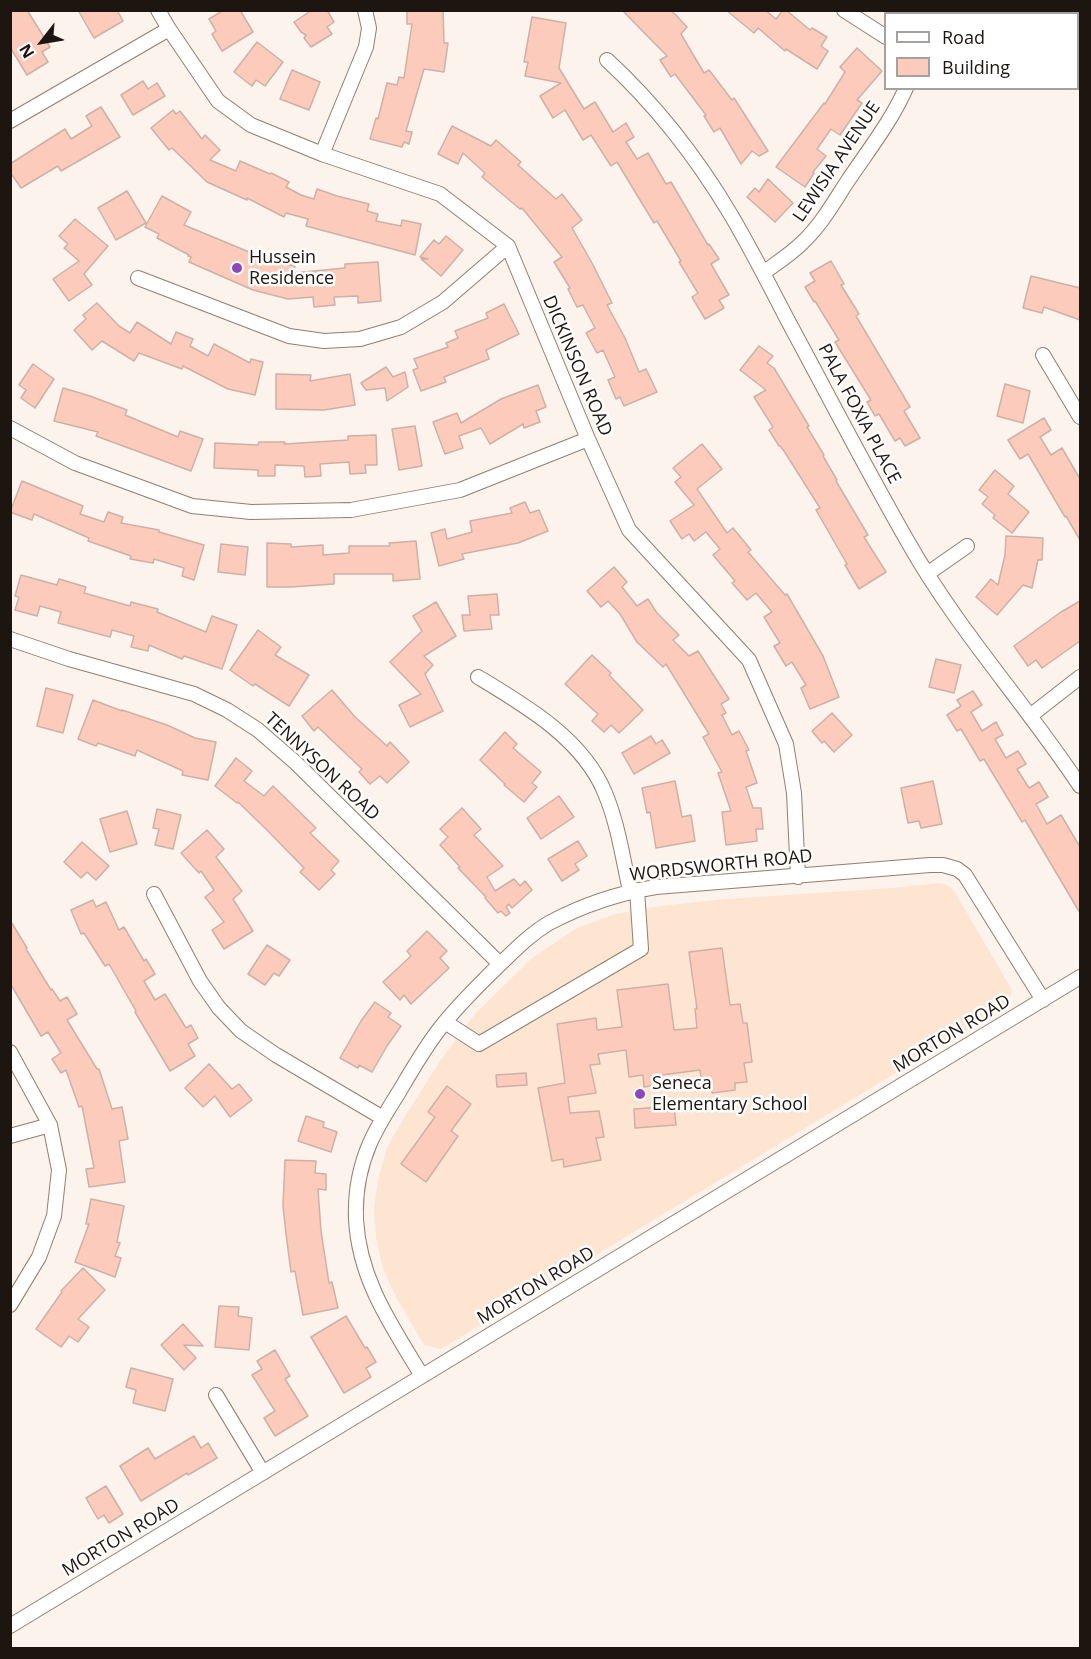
<!DOCTYPE html>
<html>
<head>
<meta charset="utf-8">
<style>
	body { margin:0 }
	#map { position:relative; width:1091px; height:1659px; overflow:hidden; background:#fcf3ec; font-family:"Open Sans",sans-serif }
	canvas { display:block }
	.frame { position:absolute; inset:0; border:12px solid #1d150f; pointer-events:none }
	.legend { position:absolute; left:884px; top:12px; width:195px; height:78px; box-sizing:border-box; background:#fff; border:2px solid #a5a19f; margin:0; padding:8px 10px; list-style:none; font-size:18px; color:#1d150f }
	.legend li { display:flex; align-items:center; gap:12px; height:30px }
	.legend b { width:30px; border:2px solid #a5a19f }
	.north { position:absolute; left:12px; top:12px; width:60px; height:60px; -webkit-text-stroke:4px #fff; paint-order:stroke; rotate:239deg; font-size:16px; font-weight:700; line-height:24px; text-align:center; color:#1d150f }
	.north::after { content:''; display:block; margin:auto; width:21px; height:27px; background:#1d150f; clip-path:polygon(50% 0,100% 100%,50% 72%,0 100%) }
</style>
</head>
<body>
<div id="map">
<canvas width="1091" height="1659"></canvas>
<div class="frame"></div>
<ul class="legend">
<li><b style="height:8px;background:#fff"></b>Road</li>
<li><b style="height:16px;background:#fdcbbb"></b>Building</li>
</ul>
<div class="north">N</div>
</div>
<script>
const g = document.querySelector('canvas').getContext('2d');
g.lineJoin = 'round';
function paint(path, color) { g.fillStyle = color; g.fill(path, 'evenodd'); }
function strokePath(path, color, width, dash) { g.strokeStyle = color; g.lineWidth = width; g.lineCap = dash ? 'butt' : 'round'; g.setLineDash(dash || []); g.stroke(path); }
function label(font, color, halo, rows, align = 'center') {
  g.font = font + ' "Open Sans",sans-serif'; g.lineWidth = 5; g.setLineDash([]); g.textBaseline = 'middle'; g.strokeStyle = halo; g.fillStyle = color; for (const [text, x, y, turn = 0] of rows) {
    g.save(); g.translate(x, y); g.rotate((+turn || 0) * Math.PI / 180); g.textAlign = isNaN(turn) ? turn : align; if (halo) g.strokeText(text, 0, 0); g.fillText(text, 0, 0); g.restore();
  }
}
paint(new Path2D(`
	M939,883l8,2 7,6 58,99 -4,15 -567,344 -17,-4 -27,-46 -14,-30 -7,-32 -2,-29 4,-28 9,-32 12,-22 41,-65 35,-47 57,-56 45,-30 38,-14 46,-8 64,-7 168,-11z`), '#fde5d2');
const building = new Path2D(`
	M10,10h17l23,37 -8,5 6,10 -21,13 -17,-28z
	M78,10h39l6,11 -29,17z
	M224,10h16l13,22 -31,19 -10,-17 4,-3 -7,-12z
	M312,10h15l7,12 -7,5 5,7 -21,13 -7,-9 2,-3 -5,-3 -7,-10z
	M407,10h36l1,33h4l-4,29 -20,-3 -18,62 6,1 -3,12 -5,-2 -2,5 -32,-8 6,-21 2,1 9,-36 10,2 2,-8 5,1 8,-54h-5z
	M622,10h49l16,17 -6,7 23,39 5,-3 23,30 2,-2 34,53 -9,5 -7,-5 -11,13 -21,-36 -6,4 -10,-16 2,-1 -31,-41 -4,3 -11,-17 7,-4z
	M726,10h39l11,9 7,-9h3l24,20 2,-2 15,9 -6,9 7,5 -11,18 -31,-20 -1,2 -27,-23 -4,5z
	M532,17l34,6 -7,45 25,41 11,-7 18,30 13,-9 8,14 -8,5 11,17 11,-6 18,31 5,-2 37,63 1,-1 10,15 -8,5 18,31 -10,5 5,8 -19,11 -13,-22 6,-4 -19,-31 2,-1 -24,-40 -3,2 -37,-61 -6,4 -20,-31 -8,5 -18,-30 -12,8 -13,-22 21,-13 -36,-7 3,-14h-4z
	M257,42l26,20 -18,24 -9,-6 -4,6 -18,-14z
	M857,48l25,23 -25,29 5,3 -22,32 -9,-6 -14,20 9,7 -13,16 1,1 -9,14 -29,-20 48,-64 1,1 20,-32 -5,-5z
	M292,70l28,12 -11,28 -29,-11z
	M143,81l5,8 9,-6 8,13 -32,19 -12,-20z
	M101,107l19,30 -59,34 -3,-5 -37,22 -11,-16v-8l55,-35 6,10 21,-13 -6,-10z
	M173,110l3,4 4,-3 22,28 3,-4 15,15 -10,10 26,11 4,-10 30,13 1,-1 18,9 -3,5 15,8 13,4 3,-10 20,7 32,8 -2,7 11,3 -2,7 25,5 1,-6 19,4 -6,31 -109,-29 2,-7 -22,-6 -2,4 -37,-19v2l-40,-18 -35,-34 -3,2 -18,-22z
	M452,126l39,20 5,-6 25,22 -3,3 38,34 6,-5 20,26 -10,8 20,35 20,40 -5,2 18,33 14,34 7,-3 11,23 -33,14 -4,-9 -4,2 -8,-19 7,-3 -12,-27 -6,3 -11,-20 9,-5 -12,-23 -6,2 -9,-18 2,-1 -16,-26 8,-5 -40,-49 -2,1 -38,-32 3,-4 -22,-20 -5,11 -20,-10z
	M768,179l25,24 -18,19 -28,-25 8,-9 4,4z
	M127,191l19,32 -30,17 -18,-32z
	M162,196l29,16 -7,13 70,29v2l41,10 -2,7 52,-5v-4l33,-2 3,39 -23,2v-7l-24,1 1,8 -21,2 -1,-10 -25,2 -35,-9 -64,-28 2,-5 -3,-1 1,-1 -32,-17 2,-4 -14,-7z
	M75,219l33,27 -24,28 8,11 -23,16 -16,-22 26,-18 -15,-13 4,-4 -9,-8z
	M446,236l17,14 -22,26 -20,-17h7l-8,-2 14,-17 5,4z
	M831,261l13,23 -3,1 18,29 -3,2 54,91 -6,4 16,27 -15,8 -5,-8 -5,3 -16,-27 -4,2 -8,-14 4,-2 -36,-58 4,-2 -24,-39 -1,1 -9,-15 10,-6 -5,-8z
	M1031,276l49,12v32l-36,-13 -2,6 -19,-5z
	M97,303l22,23 11,7 7,-11 34,22 5,-12 17,7 -3,7 18,10 6,-12 36,19 1,-4 12,3 -8,33 -27,-6 -45,-23 -1,3 -43,-16 -5,8 -32,-20 -10,9 -18,-20 12,-11 -3,-4z
	M504,304l15,30 -33,16 3,9 -45,18 2,5 -25,9 -8,-21 5,-2 -4,-9 34,-12 -2,-4 12,-5 -3,-7 33,-13 -2,-5z
	M759,346l14,10 -6,7 7,5 35,58 -2,1 17,28 -1,1 14,24 -1,1 32,54 -4,2 22,35 -27,17 -14,-24 2,-1 -31,-54 4,-2 -36,-57 -4,-5h-1l-10,-16 4,-3 -19,-30 12,-7 -26,-20z
	M33,364l21,15 -19,29 -14,-10 5,-8 -7,-5z
	M386,367l7,10 12,-5 3,15 -21,14 -2,-13 -19,2 -5,-7z
	M276,374l35,1 -1,6 40,-7 5,31 -31,5 -48,-1z
	M1005,384l25,7 -7,32 -26,-7z
	M538,385l8,22 -10,4 4,11 -16,6 -1,-4 -33,20 -9,-16 -22,8 4,12 -18,6 -12,-32 24,-9 4,10 40,-24z
	M63,388l27,8 37,14 -2,5 53,22 2,-6 23,8 -12,32 -95,-35 2,-4 -44,-11z
	M1044,418l7,12 -11,7 11,18 11,-7 18,31v61l-14,-24 -1,1 -37,-63 -8,5 -12,-19z
	M415,426l7,40 -23,4 -7,-41z
	M376,435l1,30h-12l1,8 -16,1 -1,-12 -29,2 1,12 -16,1 -1,-11 -29,-1v11h-17v-6l-44,-2 1,-25 43,2 1,-3h26l-1,2 64,-4v-4z
	M702,444l20,25 -25,20 30,44 6,-5 18,22 -3,2 37,43 2,-1 36,62 16,41 -29,12 -9,-21 5,-3 -14,-23 -6,4 -12,-20 6,-3 -16,-26 8,-5 -16,-19 -9,7 -15,-17 3,-2 -22,-26 7,-6 -14,-17 -12,9 -5,-7 -7,5 -12,-18 24,-16 -19,-23 6,-5 -8,-9z
	M995,470l19,16 -6,8 21,18 -17,21 -19,-15 2,-3 -13,-11 6,-7 -9,-7z
	M22,481l61,25 -3,8 24,8 4,-10 15,5 -2,6 38,7v2l45,13 -10,35 -12,-4 2,-8 -30,-9 -1,4 -23,-4 1,-3 -43,-15 1,-3 -55,-24 -2,6 -22,-8z
	M525,502l5,11 9,-3 9,21 -30,12 -56,11 2,5 -25,7 -8,-33 14,-4 2,10 25,-7 -2,-11 42,-8 -2,-5z
	M1006,536l37,2 -1,22h-4l-6,28 -9,-3 -26,30 -21,-18 15,-18 7,6 7,-30z
	M416,541l4,38 -27,2v-7h-59v10l-43,3h-24v-44l24,1v3l32,-2v10l26,-2v-7h41l-1,-3z
	M221,544l27,3 -3,28 -27,-3z
	M614,567l13,15 -5,5 15,19 11,-7 9,14 22,22 -6,5 16,16 9,-5 31,48 -8,5 5,9 -4,2 10,20 7,-4 10,19 -3,1 11,32 -11,4 7,21h8l2,21h-7l1,12 -31,4 -4,-33 9,-1 -13,-38 4,-1 -19,-35 6,-3 -43,-70 -3,3 -26,-25 -17,-28 -12,-13 -7,6 -14,-16z
	M21,575l36,10 2,-6 27,8 -2,6 46,13 1,-4 27,7 -1,3 49,20 6,-16 25,9 -15,44 -38,-13 -2,3 -33,-14 -1,6 -17,-4 3,-11 -22,-6 -2,7 -52,-14 3,-11 -21,-6 -3,10 -22,-6 4,-13 -4,-1z
	M497,594l2,21h-9l2,14 -28,2 -2,-16h8l-2,-19z
	M1080,601v40l-38,27 -6,-8 -8,6 -14,-20 47,-34z
	M436,602l20,34 -32,20 9,9 -8,9 18,37 -33,16 -11,-22 22,-11 -31,-32 32,-31 -9,-15z
	M258,630l23,17 -6,8 34,20 -20,31 -34,-22 -2,2 -23,-16z
	M592,655l19,18 -2,2 34,35 -24,23 -8,-8 -7,7 -12,-11 6,-7 -33,-30z
	M936,659l25,6 -7,28 -25,-6z
	M46,688l27,7 -10,38 -26,-7z
	M332,690l23,27 32,29 3,-4 19,20 -22,21 -7,-7 -10,8 -11,-12 3,-3 -44,-42 -4,4 -12,-15z
	M973,691l9,14 -11,7 11,19 14,-9 7,13 -8,4 11,19 12,-7 8,13 -9,5 12,19 10,-6 9,15 -12,7 11,20 14,-9 19,32v66l-55,-93 -3,2 -38,-63 -4,2 -19,-32 -4,2 -10,-16 14,-9 -4,-6z
	M93,700l29,11v-1l45,15 28,13 21,4 -8,38 -26,-5 1,-4 -46,-21 -2,6 -37,-13 -2,3 -18,-7z
	M832,713l20,22 -18,17 -10,-11 -2,2 -10,-12z
	M505,732l12,12 -4,4 28,24 -9,11 5,4 -13,15 -20,-17 1,-1 -25,-24z
	M651,736l5,8 6,-4 8,13 -36,21 -12,-21z
	M236,758l16,13 -8,10 20,15 9,-10 43,42 -6,5 29,28 -8,9 4,4 -16,16 -19,-18 4,-4 -38,-39 -28,-27 -1,1 -22,-17z
	M675,781l7,36 9,-2 4,26 -39,7 -6,-36 -3,1 -5,-25z
	M933,781l9,43 -21,4 -2,-7 -11,2 -7,-35z
	M559,796l15,21 -33,22 -14,-21z
	M462,808l19,21 -7,6 29,31 -16,11 8,14 19,-12 6,7 5,-5 7,9 -20,18 -3,-4 -3,3 4,6 -4,3 -5,-5 -3,2 -13,-15 1,-1 -28,-29 2,-1 -20,-22 8,-8 -8,-8z
	M157,809l24,6 -8,34 -18,-4 4,-16 -6,-1z
	M127,811l10,33 -27,8 -10,-33z
	M207,830l17,19 -8,8 26,34 -9,8 20,32 -29,18 -12,-19 12,-8 -19,-25 9,-7 -13,-19 -2,2 -18,-20z
	M578,841l9,15 -12,8 4,6 -17,11 -14,-22z
	M82,842l27,24 -13,14 -9,-8 -6,6 -17,-16z
	M93,900l3,7 10,-5 13,28 5,-3 20,34 2,-2 9,15 -11,7 11,19 10,-6 21,34 5,-3 7,13 -10,6 7,12 -25,15 -35,-59 1,-1 -27,-47 -4,2 -21,-33 -3,1 -10,-24z
	M10,920l17,28 -1,1 25,41 1,-1 8,12 7,-4 10,17 -10,6 30,49h2l13,40 10,-2 6,32 -9,2 6,41 -36,5 -3,-18 8,-1 -12,-62 -3,1 -13,-37 -5,3 -9,-14 9,-6 -13,-21 -7,4 -31,-53z
	M427,931l20,20 -7,7 9,10 -38,36 -7,-9 -4,5 -17,-18 28,-26 -4,-5z
	M267,945l23,15 -11,16 -5,-3 -9,12 -17,-11z
	M722,948l8,57 10,-1 3,19h4l5,39 -8,1 3,19 -12,1v7l-23,3 -1,-9 -9,1 -2,-15 -38,5 1,9 -19,3 -1,-12 -14,2 -3,-27 -28,4 2,10 -10,1 6,28 -28,4 2,16 29,-2 5,26 -8,1 5,22 -37,7 -1,-8 -11,2 -14,-73 27,-5 -8,-59 39,-6 1,12 25,-3 -5,-37 51,-6 6,46 23,-2 -2,-19h2l-8,-57z
	M375,1002l16,11 -3,4 13,9 -14,20 -15,26 -13,-7 -1,3 -18,-10 21,-37z
	M209,1064l23,25 7,-5 13,16 -22,17 -15,-21 -12,11 -18,-19z
	M526,1073l1,12 -30,2 -1,-12z
	M447,1086l24,18 -20,27 7,5 -32,46 -25,-18 34,-47 -7,-5z
	M674,1106l2,19 -41,3 -1,-19z
	M306,1116l18,6 -1,5 14,5 -6,20 -33,-11z
	M285,1160l31,1 -1,12 11,1v16l-8,-1 3,42 8,52 3,-1 6,26 -35,7 -8,-44 -4,1 -5,-38 -3,-28z
	M91,1199l33,7 -7,36 3,1 -5,13 6,2 -6,19 -40,-15 14,-38h-3z
	M83,1268l22,22 -27,29 11,8 -11,15 -9,-6 -8,11 -25,-18 26,-37 -1,-1z
	M219,1306l20,1 -1,9 14,2 -3,32 -34,-3z
	M346,1316l19,32 2,-1 9,15 -10,6 5,9 -27,16 -33,-56z
	M183,1324l20,22 -19,-1 12,13 -12,12 -23,-25z
	M275,1350l15,26 -5,3 23,37 -33,20 -11,-18 11,-7 -23,-36 10,-6 -5,-8z
	M131,1368l42,11 -8,32 -32,-8 3,-13 -10,-3z
	M194,1436l7,12 7,-5 9,15 -29,17 -1,-2 -46,28 -21,-35 28,-18 7,11z
	M106,1486l17,28 -14,9 -5,-8 -6,4 -12,-21z`);
paint(building, '#fdcbbb');
strokePath(building, '#cdb1a7', 1.5);
const minor = new Path2D(`
	M158,10l11,19 49,72 33,24 71,29 118,40 68,52 80,193 41,91 120,130 37,84 8,49 4,84
	M844,10l42,27
	M948,14l2,-4
	M607,60c49,45 90,98 124,155 20,34 38,69 56,104 40,74 79,150 121,223 49,87 117,161 172,244
	M10,121l159,-92
	M322,154l44,-107 3,-19 -4,-18
	M763,273c14,-10 28,-19 40,-31 18,-17 31,-40 44,-60 20,-30 44,-60 59,-94
	M138,278l151,58 35,5 36,-2 41,-12 42,-25 65,-56
	M1043,355l37,62
	M10,428l65,35 117,43 59,6 100,-2 109,-20 128,-51
	M927,574l40,-28
	M10,639l59,20 125,35 33,16 31,20 38,33 204,201
	M478,677c48,29 105,62 127,116 13,31 18,66 25,98
	M1030,716l50,-39
	M154,894l46,87 19,27 22,23 35,24 107,63
	M445,1022l34,22 162,-95 -4,-59
	M10,1052l40,73 9,45 -5,46 -15,41 -29,48
	M10,1136l40,-11
	M422,1376c-30,-50 -63,-96 -66,-157 -1,-25 4,-53 14,-76 8,-18 19,-35 29,-51 13,-22 26,-45 42,-65 17,-22 37,-41 56,-60 17,-16 32,-32 52,-44 34,-18 70,-30 107,-36l274,-22h13l14,4 8,6 5,8 73,117
	M216,1395l47,78
	M10,1626l1070,-649`);
strokePath(minor, '#937e6d', 16);
strokePath(minor, '#fff', 14);
for (const [x, y, r, color] of [
	[237,268,6,"#8e47bb"],
	[640,1094,6,"#8e47bb"]
]) { const dot = new Path2D(); dot.arc(x, y, r, 0, 2 * Math.PI); g.fillStyle = color; g.fill(dot); strokePath(dot, '#fff', 2); }
label('18px', '#1d150f', '#fff', [
	["LEWISIA AVENUE",837,162,-56],
	["DICKINSON ROAD",577,366,67],
	["PALA FOXIA PLACE",859,414,62],
	["TENNYSON ROAD",322,767,43],
	["WORDSWORTH ROAD",721,866,-6],
	["MORTON ROAD",952,1034,-31],
	["MORTON ROAD",536,1286,-31],
	["MORTON ROAD",121,1538,-31]
]);
label('18px', '#1d150f', '#fff', [
	["Hussein",249,258],
	["Residence",249,279],
	["Seneca",652,1084],
	["Elementary School",652,1105]
], 'left');
</script>
</body>
</html>
